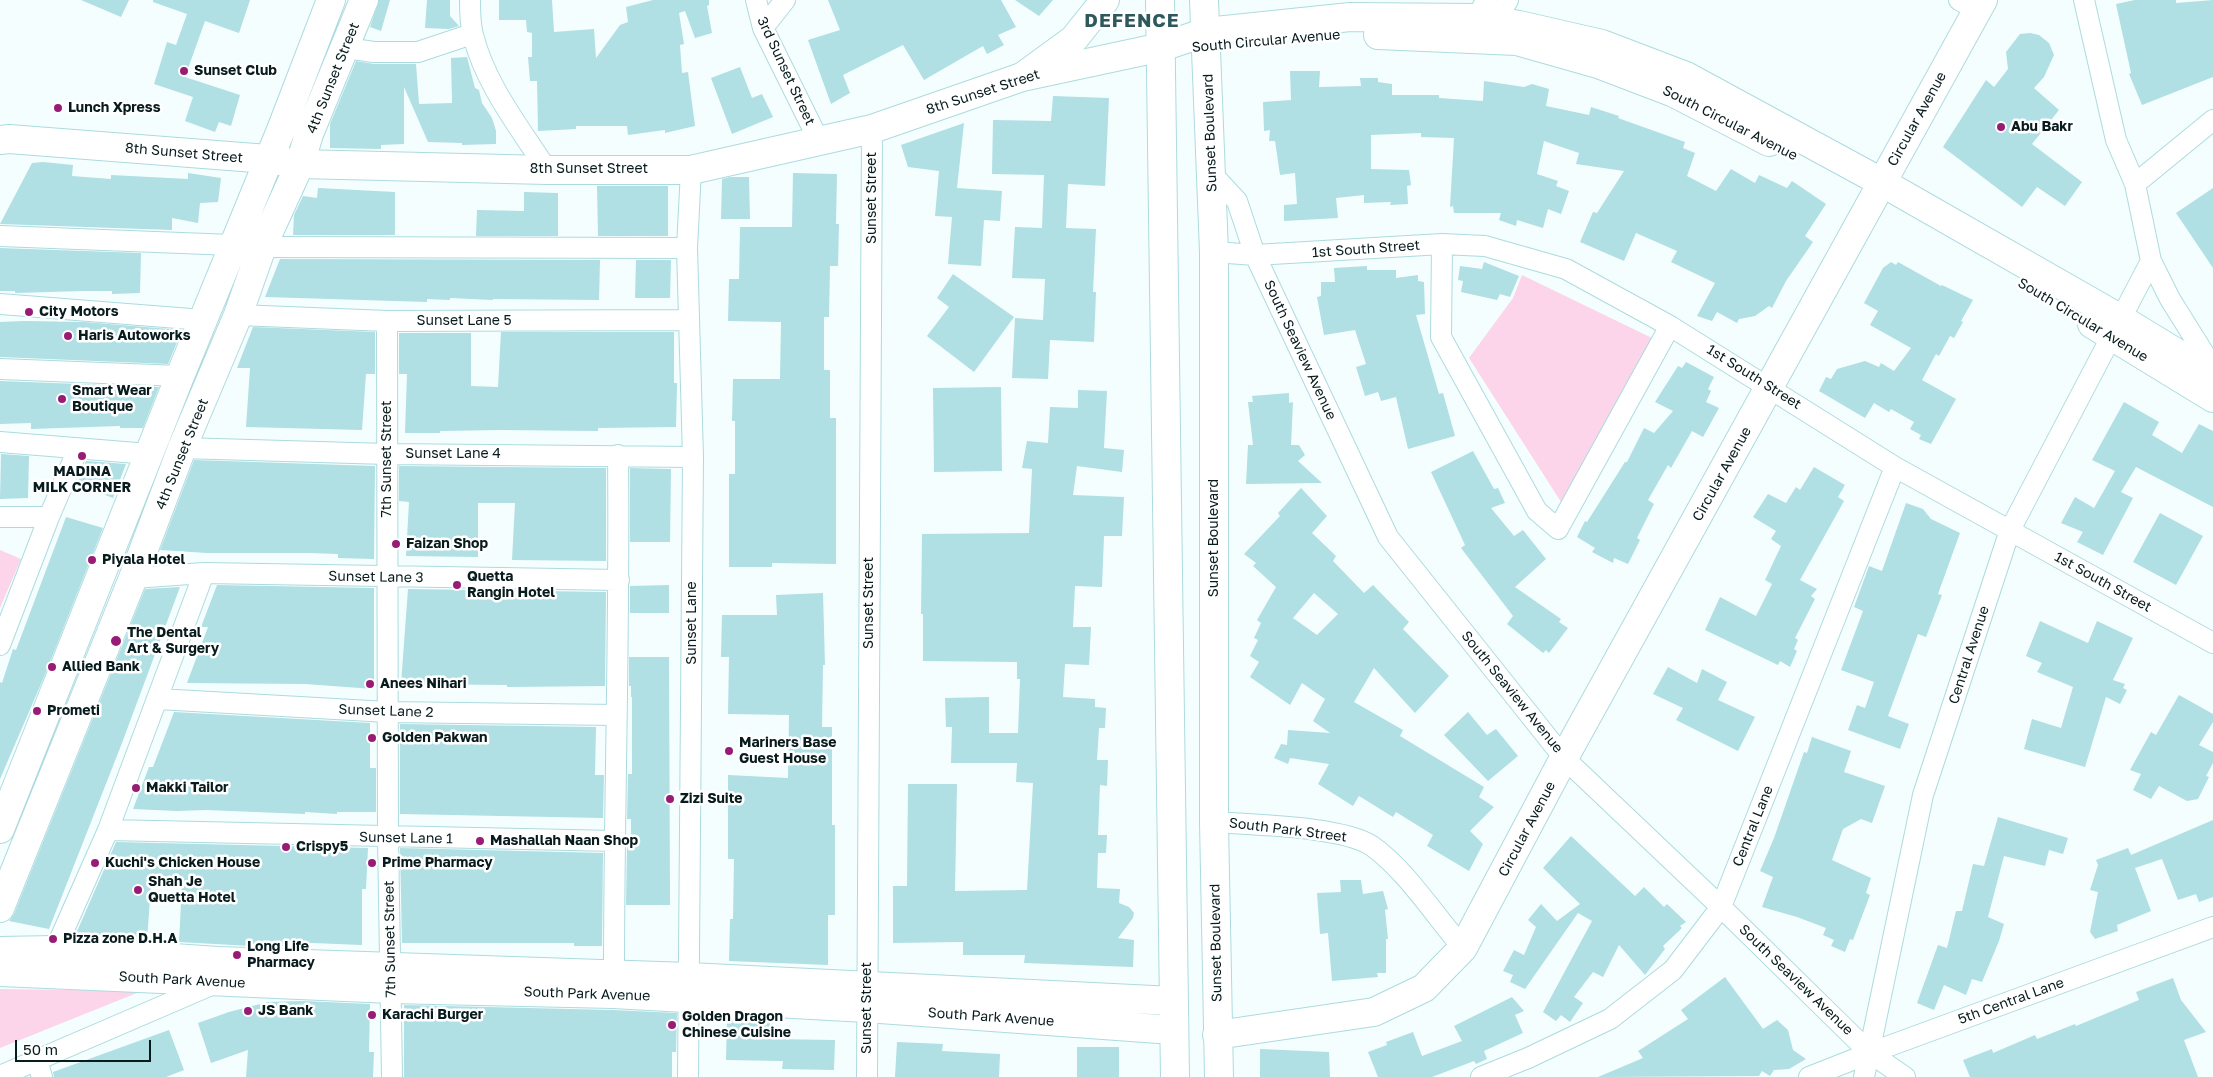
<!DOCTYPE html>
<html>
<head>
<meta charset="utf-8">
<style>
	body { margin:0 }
	#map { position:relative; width:2213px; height:1077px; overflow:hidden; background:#f4fefe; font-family:"Golos Text",sans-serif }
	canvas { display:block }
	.scale { position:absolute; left:15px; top:1040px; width:136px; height:22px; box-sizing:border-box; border:2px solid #081b1d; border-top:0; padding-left:6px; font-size:15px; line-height:18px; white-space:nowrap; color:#081b1d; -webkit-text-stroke:4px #fff; paint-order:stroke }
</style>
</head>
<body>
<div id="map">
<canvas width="2213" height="1077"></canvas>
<div class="scale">50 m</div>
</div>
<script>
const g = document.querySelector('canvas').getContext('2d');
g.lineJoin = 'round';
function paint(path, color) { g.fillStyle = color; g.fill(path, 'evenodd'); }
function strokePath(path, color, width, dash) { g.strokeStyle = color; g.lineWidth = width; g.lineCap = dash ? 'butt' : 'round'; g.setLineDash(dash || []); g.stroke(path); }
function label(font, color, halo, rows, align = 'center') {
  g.font = font + ' "Golos Text",sans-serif'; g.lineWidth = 5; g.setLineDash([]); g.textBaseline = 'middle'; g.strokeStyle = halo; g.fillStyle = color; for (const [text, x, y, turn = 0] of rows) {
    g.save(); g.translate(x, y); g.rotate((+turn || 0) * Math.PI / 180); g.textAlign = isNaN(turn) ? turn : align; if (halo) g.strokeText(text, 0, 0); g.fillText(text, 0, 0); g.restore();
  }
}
paint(new Path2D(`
	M1522,275l130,63 -91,164 -92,-144 44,-60z
	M0,550l21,9 -21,49z
	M0,989l142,2 -142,57z`), '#fcd5eb');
paint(new Path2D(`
	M81,0h48l-8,17z
	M153,0h97l-11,33 -34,-12 -20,56 55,18 -9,31 -12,-4 -4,10 -30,-11 8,-24 -39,-13 13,-42 9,3 11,-31 -34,-12z
	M379,0h11l-9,31 -11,-4z
	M427,0h23v16l9,10 -10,3 -24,-1z
	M499,0h53l2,32 40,-3 2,29 24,-33 8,-3 -2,-15 27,-7h56v5l-2,1 5,27 -17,5 -10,-27 -6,2 5,31 -4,1 2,28 6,-1 7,54 -30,7v-3l-37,5 -1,-9h-51v3l-38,2 -1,-50h-7l-2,-24h4v-24l-5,-1 -1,-12h-27z
	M828,0h173l15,27 -18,8 6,10 -17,9 -4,-8 -59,34 -21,-35 -60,30 7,18 -19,11 -23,-64 32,-10z
	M1015,0h38l-14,16z
	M2135,0h41v3l37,-3v77l-71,28 -13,-31 2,-1 -15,-69z
	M2030,33l9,2 10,8 5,12 -10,22 -10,11 25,22 -27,34 50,38 -17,24 -28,-19 -15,20 -79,-60 43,-67 8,7 14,-18 -2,-17 14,-18z
	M467,57l8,31 4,2 3,13 10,15 4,13v13l-34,1v-2l-34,-1 -24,-55v57l-23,1v4l-51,-1v-24l26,-63 18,3h42l3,40 33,-1 -1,-45z
	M740,67l12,31 10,-4 11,23 -41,17 -21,-56z
	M1290,71h30l-1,16 42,-1 -1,-8h18v4l14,2v11h47v3l44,3 1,-20 40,6 8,-3 17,5 -3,17 43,9 2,-8 28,9 -1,2 67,24 -2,6 12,5 -8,23 29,15 15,-22 24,14 4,-8 28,13 5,-7 34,23 -21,32 8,6 -27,39 -14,27 -3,-2 -14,10 -16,3 -2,4 -20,-11 -5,9 -15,-5 18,-33 -44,-21 6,-11 -41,-18 -12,28 -44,-19 13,-30 4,1 27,-42 -48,-7 3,-11 -35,-12 -7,33 21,7 -2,5 13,5 -8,23 -13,-5 -5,19 -26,-8 -1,6 -17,-6 2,-7h-47l-1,-7 -3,1 4,-69 -33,-1v-4l-50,2v34l38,1 2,15 -4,1 1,18 -18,1 1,-3 -27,1v-8l-28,3 2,20 -54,3v-16l13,-1 -2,-31 -15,2 -5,-34h-6l1,-11 -6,1 -1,-29 28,-2z
	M1053,96l56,2 -4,88 -37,-2 -2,44 30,1 -3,63h3l-2,50 -44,-2 -2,39 -36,-1 3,-60 28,2 2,-41 -33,-1 3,-51 27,1 2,-53 -52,-1 1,-54 58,1z
	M964,123l-7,65 45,3 -2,30 -16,-1 -3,46 -33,-2 4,-47 -17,-1 4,-45 -31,-4 -7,-22z
	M43,162l30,3 -1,11 39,3v-4l77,4v-6l33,5 -3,24 -18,1 -2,20 -26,-5v12l-172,-6 32,-61z
	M793,173l44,1 -1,50h3l-1,42h-8l-1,51h-5v53h6v48h6v146l-64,-1v4h-43v-93h6v-53h-3l1,-42h47l1,-57 -53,-1 1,-42h10l1,-52h52z
	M730,177h19l1,42h-29l1,-40z
	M597,186h71v50h-70z
	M318,188l77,4v43h-102l1,-20 9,-19 14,2z
	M2213,188v80l-37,-55z
	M524,192l34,1v43h-82l1,-26 47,1z
	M0,248l141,5 -1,40 -28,1v-3h-29l-68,2v-2h-15z
	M280,259l320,1 -1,40 -106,-1v1l-43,-2v2l-23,-1v3l-162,-5z
	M636,260h35l-1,38h-35z
	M1484,262l35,14 -9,21 -10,-3 -3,6 -36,-8 2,-11 -5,-1 2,-14 22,3z
	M1891,262l5,3 2,-3 43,24 1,-1 31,15 -12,21 2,1 -9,16 -4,-2 -11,20 -3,-2 -14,26 34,19 -25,45 -12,-5 2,-4 -11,-6 4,-7 -23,-13 -2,3 -15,-9 -9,15 -46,-27 7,-14 5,2 6,-10 28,-8 14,6 2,-4 13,8 17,-23 -41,-23 8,-14 -14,-8 19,-35z
	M1367,266v4h29v8l22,-3v6l6,1 1,32 -9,1 23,79 4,-1 12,43 -47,13 -12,-52 -15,4 -3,-9 -13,4 -9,-29 10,-3 -11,-34 -31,5 -7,-38 4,-1v-14h14l-1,-14z
	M953,274l61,43 -40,55 -47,-36 22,-29 -12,-9z
	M24,321l60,1 98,8 -14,34 -168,-7v-35z
	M253,327l122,5v42h-9l-4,56 -116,-3 4,-59h-13z
	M501,332h173v51h3l-1,44 -78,1v3l-98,-1 -60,1v2h-35l2,-59h-8v-41h72v53l27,1z
	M1686,362l28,15 -6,12 3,2 -5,11 13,6 -16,29 -11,-6 -21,37 -3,-3 -20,35 6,4 -17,34 3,2 -12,24 -14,-6 -1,5 -21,-11 3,-4 -18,-11 8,-16 2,1 38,-60h2l17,-34 10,5 19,-22 -18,-9 23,-36 4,2z
	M0,381l159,6 -16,41h-23v-2l-89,3v-6l-31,1z
	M1001,387l1,84 -68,1 -1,-84z
	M1078,390l29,1 -3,57 20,2 -2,22 -45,-6 -4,29 51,2 -2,39h-18l-2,51 -27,-1 -2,41h18l-2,38 -24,-1 -2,33 32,2v8l11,1 -1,20h-6l-2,32h11l-1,26 -7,-1 -2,50h9l-1,18h-8l-1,35 23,1 -1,14 10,4 5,6 -1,5 -15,20 16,2 -1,27 -109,-4 1,-8h-62v-13l-70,1v-57h14l1,-102h49l-2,107 72,-1 6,-107 -17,-1 1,-19h-66l1,-36h-6l-1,-29 44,-1v36h29l2,-54h-3v-17l-94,-1v-47h-2l1,-80 107,-1 3,-64 -10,-1 5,-27 21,2 2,-36 28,1z
	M1289,393v10l4,-1 -2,43h8l6,10 -7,6 24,22 -76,1 2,-39h5l-5,-43h5l-1,-6z
	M2124,402l35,20 -7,13 30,18 17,-29 14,7v76l-77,-40 -15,25 12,6 -30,57 -26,-13 6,-10 -22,-9 14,-26 19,11 21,-37 -23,-11z
	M1473,451l21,38 4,-1 7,15 -14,5 23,28 9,-6 23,29 -31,28 46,32 -2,3 9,6 -19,25 -3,-3 -3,3 -36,-29 6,-8 -52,-68 4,-3 -34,-73z
	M1,454l28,2 -1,42 -28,1z
	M194,460l181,6 -1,93 -36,-1v-4l-28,-1h-103l-47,-3z
	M86,461l40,3 -13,34 -36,-14z
	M399,466l207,2v93l-94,-1 3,-57h-37v54l-72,-1 3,-54 -10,-1z
	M1814,467l31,18 -7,12 6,4 -44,79 17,9 -6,7 4,3 -20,39 3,2 -4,9 3,2 -7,16 -10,-6 -2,4 -73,-35 15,-33 36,19 16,-32 -7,-4 16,-34 -10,-7 5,-8 -23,-14 15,-23 18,9 10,-16 4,3z
	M630,468l41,1 -1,73h-40z
	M1301,488l26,28 -15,17 24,23 -3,5 31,32 9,-8 36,37 -6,7 46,47 -34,37 -41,-45 -20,34 49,28 -3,6 84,51 -5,10 15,10 -24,24 13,13 -14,27 -42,-25 6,-11 -37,-23 -3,5 -34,-21 -6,10 -35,-22 11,-20 -39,-6 -2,6 -14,-6 7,-14 6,1 1,-15 42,3 -17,-12 12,-22 -23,-16 -12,22 -40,-28 9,-15 -9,-6 8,-16 -4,-2 7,-15 -4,-3 19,-33 -23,-21 3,-3 -12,-9 36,-38 -2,-3zM1314,593l24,21 -21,21 -24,-17z
	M1906,503l17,6 8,10 29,14 -22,61 4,1 -16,42 -8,-3 -30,82 21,8 -9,25 -52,-19 9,-25 8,3 9,-26 -33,-12 22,-59 -9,-4 15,-41 13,5z
	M2160,513l43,23 -27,49 -43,-23z
	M66,517l37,11 -59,149 -44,102v-97l2,1 11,-34 3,1z
	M217,585l157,3v101l-69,-5 -118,-1 21,-56h-7z
	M669,585v28h-39v-27z
	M180,587l-58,156 -73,186 -40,-8 5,-7 131,-325z
	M408,589l198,3 -1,94 -98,1v-2l-106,-1z
	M823,593l2,72h-2l-1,62h10v98h3v90h-7v50l-99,-4 1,-42h3l1,-60h-6v-84l60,3 1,-63 -61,-1 1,-57h-8l1,-42h55l-1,-20z
	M2040,621l48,22 9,-22 36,17 -20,42 12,4 -2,4 4,2 -7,14 -14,-7 -21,70 -61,-18 8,-30 29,9 12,-41 -36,-15 5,-9 -16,-7z
	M629,657h40l1,248h-44l1,-58 4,-1v-27h-4l1,-45h4v-77h-1v-11h-2z
	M1668,667l29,16 5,-14 25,13 -9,18 37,17 -17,34 -62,-31 7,-12 -30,-14z
	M2179,695l34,19v8l-14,23 14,7v11l-7,13 3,1 -11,22 -11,2 -28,-15 -8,13 -18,-9 8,-16 -11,-4 21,-38 5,3z
	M174,712l196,11v45h6v44h-39v2l-32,-2v2l-99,-4 -29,1 -44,-2 16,-42h4z
	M1468,712l19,23 9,-6 22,27 -30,25 -44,-46z
	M400,724l196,3 -1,48h9l-1,43 -203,-4z
	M1812,737l39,14 -7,21 41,14 -13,37 -11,-4 -18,10 -11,31 39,18 -5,15 4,2 -17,45 -3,-1 -5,13 -14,-6 3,-6 -11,-5 3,-7 -29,-11 -35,-10 11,-30 -13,-6 14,-33 30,-86 3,1z
	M1998,817l70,21 -5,16 -14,-4 -4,16 -41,-10 -16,61 16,7 -5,17 -17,41 -10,-3 -6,16 -22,-10 -10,25 -17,-7 21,-58 9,3 9,-37h6l11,-47 11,2z
	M2213,820v77l-14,5 -3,-8 -18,6 -16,-41 -27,9 16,43 -34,14 1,6 -23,8 -5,-7 8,-40 -8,-2 8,-25 -2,-5 32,-12 3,7z
	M1571,836l64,60 9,-9 20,20 3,-3 19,18 -6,4 2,2 -19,18 2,3 -20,26 -26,-30 -16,32 -10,-5 -19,25 9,6 -13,19 -9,-7 -5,6 -13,-9 49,-91 -14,-8 -53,76 -15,-7 3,-7 -10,-4 11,-21 10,5 12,-28 -8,-7 13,-16 16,17 23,-17 -37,-36z
	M116,842l252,6 -2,41h-4v56l-74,-3v4l-37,-2v2l-72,-4 3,-58h-31l-4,57 -72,-5z
	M400,848l203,5 -1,93h-28v-3h-172z
	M1340,880h21l2,14 20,-3 5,18 -3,1 3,29h-2v34h-9l1,4 -46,4 -4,-48 -8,1 -3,-41 24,-1z
	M1725,977l38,52 14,-9 11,10 5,20 13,9 -17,10 -15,1 -4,6 -8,-5 -3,5 -161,1 45,-19 -5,-7 50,-32 -7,-9z
	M2173,978l8,22 25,32 -22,8 14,37h-228l-7,-17 29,-11 1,4 42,-18 2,4 38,-15 1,2 63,-26 -3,-8z
	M1512,997l12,14 -9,4 8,18 -39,18 3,8 -11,5 -2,-3 -42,16h-54l-10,-25 19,-7 -1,-3 27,-10 9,24 40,-15 -8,-15z
	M303,1001l67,3 -1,48h5l-1,25h-127l2,-27 -37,13 -13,-40 31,-11 39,-10z
	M404,1005l208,5 65,3 -1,39h-4v25h-268z
	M727,1018l43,1v20l65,1 -1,30 -52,-1 1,-8 -57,-1z
	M169,1030l15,40 -18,7h-112l-1,-5z
	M897,1042l46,2 -1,7 58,3 -1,23h-104z
	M1077,1047h42v30h-42z
	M1260,1049l69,3 1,25h-70z`), '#b0dfe4');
const street = new Path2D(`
	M470,0c0,11 0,24 3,35 12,49 47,93 74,135
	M756,0l7,28 56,113
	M1959,0l18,10
	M2084,0l32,140 19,44 16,77 19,38 43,69
	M1477,18l9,-18
	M1496,21l12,-21
	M763,28l22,-28
	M346,48l28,4h44l54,-18
	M1212,174l25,27 18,54 187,-11 43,2 81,23 104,57 225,141 318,176
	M2135,184l78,-64
	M0,236l233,9
	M1442,244l-1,93 96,174 21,18 112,-203
	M262,247l425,1
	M1214,252l41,3 133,282 176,221 157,149 149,146 35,24
	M0,304l203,16
	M238,315l149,6 302,-1
	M387,321l1,517 4,239
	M0,369l180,7
	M0,442l149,12
	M182,448l205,6 306,3
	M0,517h49
	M133,578l71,-5 415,7
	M0,645l49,-128 29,-68
	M158,699l230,13 227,3
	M1214,822c38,3 129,4 158,24 33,23 64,71 91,102
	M108,830l507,11
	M55,950l53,-120 96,-257
	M614,974c0,-173 6,-346 4,-519
	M37,1060l5,17
	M0,1076l216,-93
	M688,1077l5,-620 -6,-209 4,-78
	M867,1077l5,-948
	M1481,1077l47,-19 82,-39 63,-49 48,-63 174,-440
	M1809,1077l61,-24 343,-126
	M1864,1077l59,-282 87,-265 141,-269`);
const secondary = new Path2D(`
	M1378,35l139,6 81,23 76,29 95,49
	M0,140l9,-1 259,20 32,5 247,6h144l181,-41 150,-52 140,-30 44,-15 144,-15 127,1 42,7 83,19 84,32 197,107 238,136 92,56
	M2092,324l121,74
	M0,829l180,-453 101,-246 50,-130
	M0,908l133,-330 49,-130 56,-133 24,-68 38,-83 9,-30 55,-134
	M0,951l55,-1 163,11 471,16 484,24
	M0,972l391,17 222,5 253,14 307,22
	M1217,1035l157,-23 50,-24 39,-40 101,-190 419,-758`);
const primary = new Path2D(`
	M1160,0l15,1077
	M1204,0l10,252v570l5,255
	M1022,77l52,-38 31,-39`);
strokePath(street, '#acdbdf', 22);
strokePath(secondary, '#acdbdf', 30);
strokePath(primary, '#acdbdf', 30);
strokePath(street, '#fff', 20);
strokePath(secondary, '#fff', 28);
strokePath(primary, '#fff', 28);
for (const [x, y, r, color] of [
	[184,71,5,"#981c75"],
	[58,108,5,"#981c75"],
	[2001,127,5,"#981c75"],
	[29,312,5,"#981c75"],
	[68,336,5,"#981c75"],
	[62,399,5,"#981c75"],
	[82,456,5,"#981c75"],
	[396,544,5,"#981c75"],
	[92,560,5,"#981c75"],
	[457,585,5,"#981c75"],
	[116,641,6,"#981c75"],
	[52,667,5,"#981c75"],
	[370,684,5,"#981c75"],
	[37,711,5,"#981c75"],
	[372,738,5,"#981c75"],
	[729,751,5,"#981c75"],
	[136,788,5,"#981c75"],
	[670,799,5,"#981c75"],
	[480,841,5,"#981c75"],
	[286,847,5,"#981c75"],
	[95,863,5,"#981c75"],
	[372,863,5,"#981c75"],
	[138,890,5,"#981c75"],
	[53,939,5,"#981c75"],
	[237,955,5,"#981c75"],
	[248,1011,5,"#981c75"],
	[372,1015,5,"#981c75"],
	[672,1025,5,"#981c75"]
]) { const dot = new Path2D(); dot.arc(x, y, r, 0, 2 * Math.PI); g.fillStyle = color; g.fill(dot); strokePath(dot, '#fff', 2); }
label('14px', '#081b1d', '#fff', [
	["South Circular Avenue",1266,41,-5],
	["3rd Sunset Street",786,71,65],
	["4th Sunset Street",333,78,-68],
	["8th Sunset Street",983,92,-18],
	["Circular Avenue",1917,119,-61],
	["South Circular Avenue",1730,123,27],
	["Sunset Boulevard",1210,133,-92],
	["8th Sunset Street",184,153,5],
	["8th Sunset Street",589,169],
	["Sunset Street",872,198,-90],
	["1st South Street",1366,249,-4],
	["South Circular Avenue",2083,320,31],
	["Sunset Lane 5",464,321],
	["South Seaview Avenue",1300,350,65],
	["1st South Street",1754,377,32],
	["4th Sunset Street",182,454,-68],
	["Sunset Lane 4",453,454],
	["7th Sunset Street",387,459,-90],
	["Circular Avenue",1722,474,-61],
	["Sunset Boulevard",1214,538,-90],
	["Sunset Lane 3",376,577,1],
	["1st South Street",2103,582,29],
	["Sunset Street",869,603,-90],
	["Sunset Lane",692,623,-90],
	["Central Avenue",1969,655,-72],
	["South Seaview Avenue",1512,692,51],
	["Sunset Lane 2",386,711,2],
	["Central Lane",1753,826,-68],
	["Circular Avenue",1527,829,-62],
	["South Park Street",1288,830,7],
	["Sunset Lane 1",406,838,1],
	["7th Sunset Street",390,939,-91],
	["Sunset Boulevard",1216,943,-91],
	["South Park Avenue",182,980,3],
	["South Seaview Avenue",1796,980,44],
	["South Park Avenue",587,994,2],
	["5th Central Lane",2011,1001,-20],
	["Sunset Street",867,1008,-90],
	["South Park Avenue",991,1017,4]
]);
label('bold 14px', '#081b1d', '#fff', [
	["Sunset Club",194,71],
	["Lunch Xpress",68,108],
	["Abu Bakr",2011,127],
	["City Motors",39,312],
	["Haris Autoworks",78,336],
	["Smart Wear",72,391],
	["Boutique",72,407],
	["MADINA",82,472,"center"],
	["MILK CORNER",82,488,"center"],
	["Faizan Shop",406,544],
	["Piyala Hotel",102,560],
	["Quetta",467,577],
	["Rangin Hotel",467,593],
	["The Dental",127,633],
	["Art & Surgery",127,649],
	["Allied Bank",62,667],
	["Anees Nihari",380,684],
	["Prometi",47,711],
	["Golden Pakwan",382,738],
	["Mariners Base",739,743],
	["Guest House",739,759],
	["Makki Tailor",146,788],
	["Zizi Suite",680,799],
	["Mashallah Naan Shop",490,841],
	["Crispy5",296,847],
	["Kuchi's Chicken House",105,863],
	["Prime Pharmacy",382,863],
	["Shah Je",148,882],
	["Quetta Hotel",148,898],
	["Pizza zone D.H.A",63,939],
	["Long Life",247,947],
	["Pharmacy",247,963],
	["JS Bank",258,1011],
	["Karachi Burger",382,1015],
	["Golden Dragon",682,1017],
	["Chinese Cuisine",682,1033]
], 'left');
g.letterSpacing = '1px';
label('bold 19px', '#2d595d', '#fff', [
	["DEFENCE",1132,21]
]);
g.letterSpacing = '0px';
</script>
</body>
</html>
